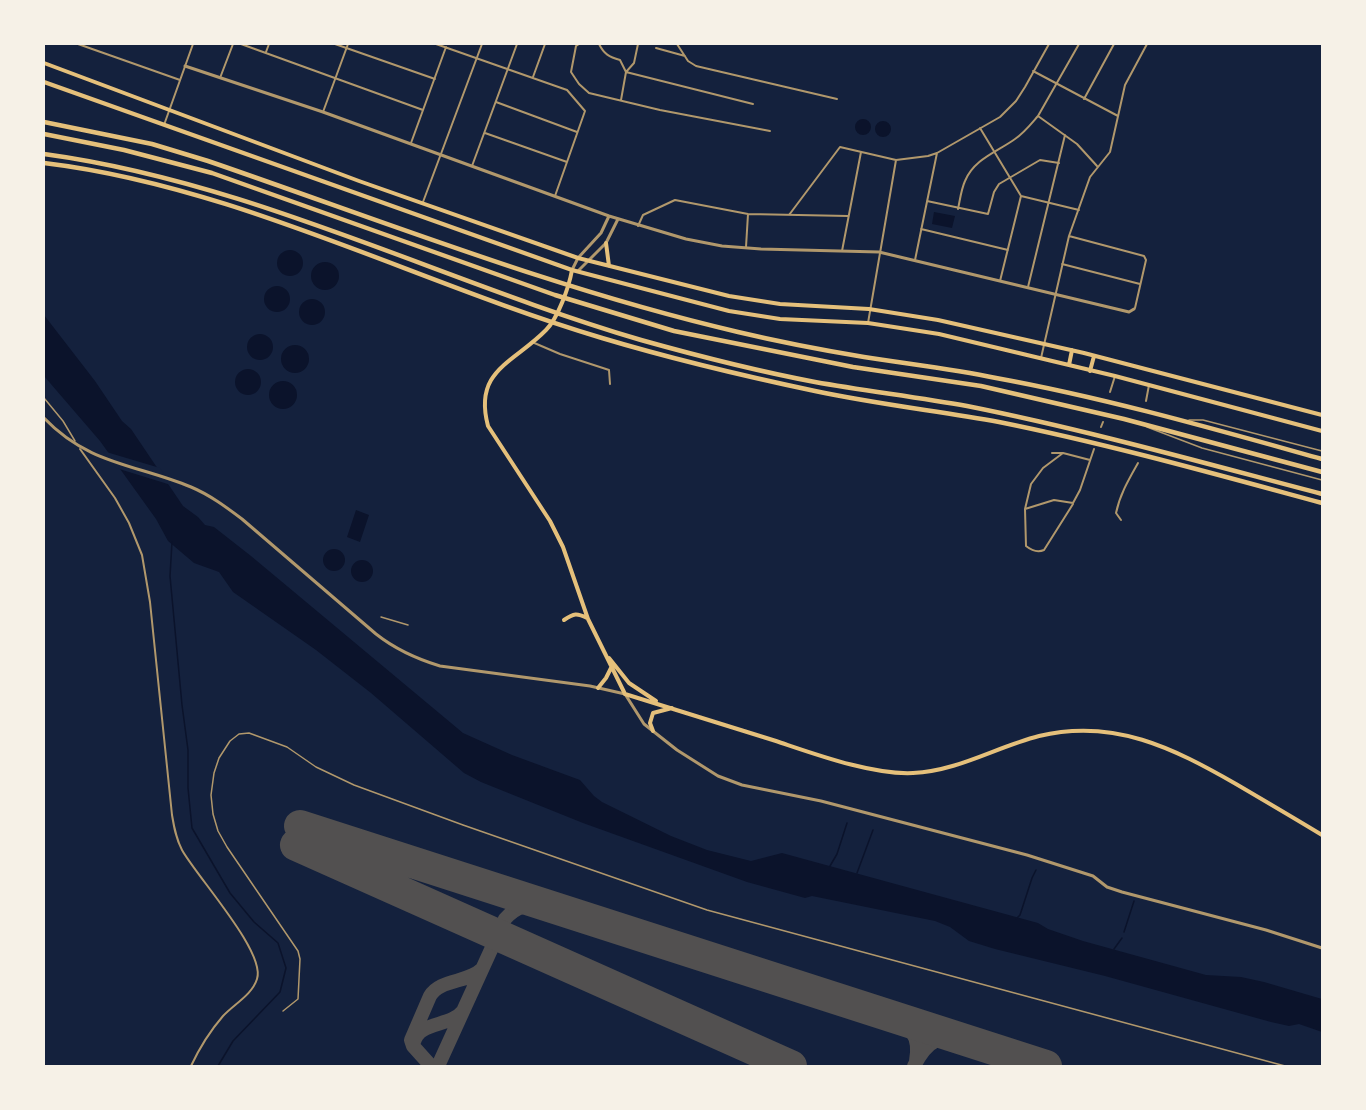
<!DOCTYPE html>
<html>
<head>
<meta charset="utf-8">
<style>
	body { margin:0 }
	#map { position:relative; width:1366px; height:1110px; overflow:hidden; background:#14213d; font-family:"Public Sans",sans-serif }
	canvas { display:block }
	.frame { position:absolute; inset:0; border:45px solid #f6f1e7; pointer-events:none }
</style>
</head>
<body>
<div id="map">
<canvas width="1366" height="1110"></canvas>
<div class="frame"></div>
</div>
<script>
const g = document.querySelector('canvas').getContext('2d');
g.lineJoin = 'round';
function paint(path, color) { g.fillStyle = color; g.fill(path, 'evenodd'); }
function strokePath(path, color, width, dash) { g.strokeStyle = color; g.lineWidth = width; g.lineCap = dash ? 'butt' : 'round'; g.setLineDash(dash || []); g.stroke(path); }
paint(new Path2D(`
	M855 127a8 8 0 1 1 16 0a8 8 0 1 1-16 0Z
	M875 129a8 8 0 1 1 16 0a8 8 0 1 1-16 0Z
	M934,212l21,4 -3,12 -20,-4z
	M277 263a13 13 0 1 1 26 0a13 13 0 1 1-26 0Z
	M311 276a14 14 0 1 1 28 0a14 14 0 1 1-28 0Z
	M264 299a13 13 0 1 1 26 0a13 13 0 1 1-26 0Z
	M299 312a13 13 0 1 1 26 0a13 13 0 1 1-26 0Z
	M44,315l51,66 27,40 9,8 52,77 15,11 7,8 9,2 37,29 212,177 49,22 68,25 14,16 8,6 69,34 36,14 44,11 31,-8 256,70 10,6 35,12 123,34 35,2 23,5 58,17v33l-23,-8 -10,2 -18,-4 -166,-46 -110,-27 -26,-8 -19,-14 -15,-6 -123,-25 -7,2 -58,-16 -164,-59 -102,-41 -17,-9 -93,-80 -55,-43 -83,-58 -14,-20 -25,-9 -26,-22 -12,-22 -56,-78 -56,-65z
	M247 347a13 13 0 1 1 26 0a13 13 0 1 1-26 0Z
	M281 359a14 14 0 1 1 28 0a14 14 0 1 1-28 0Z
	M235 382a13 13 0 1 1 26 0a13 13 0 1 1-26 0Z
	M269 395a14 14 0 1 1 28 0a14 14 0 1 1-28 0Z
	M356,510l13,5 -9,27 -13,-5z
	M323 560a11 11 0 1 1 22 0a11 11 0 1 1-22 0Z
	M351 571a11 11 0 1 1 22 0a11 11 0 1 1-22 0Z`), '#0b132b');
paint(new Path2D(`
	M103,451l57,17 11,17 -55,-17z`), '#14213d');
strokePath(new Path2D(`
	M172,542l-2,34 12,129 6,45v38l4,40 38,65 24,29 24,21 8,25 -6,24 -47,49 -15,25
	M830,866l7,-12 10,-31
	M857,873l16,-43
	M1016,919l4,-4 12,-37 4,-8
	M1124,932l10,-31
	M1114,949l8,-11`), '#0b132b', 1.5);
strokePath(new Path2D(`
	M888,1015c22,12 33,19 28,46
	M414,1042c5,-21 37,-15 49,-31
	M431,1066l-18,-20 -2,-6 19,-44c10,-17 38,-13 52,-27
	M438,1066l67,-147c11,-13 23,-15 40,-14
	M914,1066c15,-28 24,-30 54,-25`), '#525050', 14);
strokePath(new Path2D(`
	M300,826l746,240
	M296,845l495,221`), '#525050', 32);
strokePath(new Path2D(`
	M44,398l19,23 12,20
	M1189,420h14l119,31
	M1147,427l55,21 120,32
	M283,1011l15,-12 2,-40 -2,-8 -71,-104 -9,-16 -5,-17 -2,-19 3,-22 5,-15 11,-17 9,-7 10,-1 38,14 29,20 38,18 109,40 244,85 578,156`), '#b1986c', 1.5);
strokePath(new Path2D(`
	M381,617l27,8`), '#b1986c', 1.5);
strokePath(new Path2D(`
	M78,44l102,36
	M241,44l182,66
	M335,44l100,35
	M436,44l131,46 18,21 -30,85
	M579,44l-3,2 -5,26 8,12 10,9 71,17 110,21
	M592,44h7c5,10 10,13 21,16l6,12 127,32
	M677,44l11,17 8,5 141,33
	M656,48l29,8
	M266,52l3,-8
	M1033,71l85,45
	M533,77l12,-33
	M220,78l13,-34
	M1084,99l30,-55
	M621,100l5,-28 8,-9 4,-19
	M496,102l81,30
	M323,112l25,-68
	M1038,116l39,28 20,22
	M164,125l29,-81
	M980,128l41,68 -21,85
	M485,133l82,29
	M411,143l35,-96
	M472,166l45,-122
	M1021,196l58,14
	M927,201l61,13 6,-22 5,-8 41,-24 19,3
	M423,202l59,-158
	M958,209c2,-9 3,-19 7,-28 9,-22 32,-29 50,-42 9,-6 16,-15 23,-23l41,-72
	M789,215l51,-68 56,13 32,-4 9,-3 63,-36 16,-16 9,-14 24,-43
	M638,226l5,-11 32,-15 73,14 100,2
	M921,229l87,21
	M1069,236l75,20 2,4 -11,48
	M746,247l2,-33
	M842,251l19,-99
	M915,260l22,-107
	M1062,264l78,20
	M1028,287l37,-152
	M868,323l28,-163
	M532,342l28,12 49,16 1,14
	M1041,358l28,-122 21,-59 20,-25 15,-67 22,-41
	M1110,392l5,-16
	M1146,401l3,-16
	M1101,427l2,-5
	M80,449l35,49 14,25 13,32 8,47 22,213c2,12 4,24 10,35 15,27 84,102 75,129 -5,16 -23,25 -34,37 -13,15 -24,33 -32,50
	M1052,453h11l27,7
	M1063,453l-20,15 -12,16 -6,25 29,-9 19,3 7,-13 14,-41
	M1025,509l1,37c5,4 11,7 18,4l29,-46
	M1121,520l-5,-7c4,-19 13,-34 22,-50`), '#b1986c', 2);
strokePath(new Path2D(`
	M185,66l138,46 286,104 77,23 36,7 39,3 118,3 250,60 5,-3
	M572,270l6,-12 23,-25 8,-17
	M578,271l28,-28 12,-24
	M44,418c45,47 92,46 147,69 19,8 35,20 51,32l134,115c19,15 41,25 64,32l150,20 35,8 19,30 33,26 41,26 24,9 79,16 206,54 66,21 14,11 15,5 144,38 56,18`), '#b1986c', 3);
strokePath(new Path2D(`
	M572,270c-3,17 -14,48 -26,60 -32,33 -73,40 -58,96l62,95 13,26 25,72 37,75c50,16 101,31 151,47 39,13 96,34 137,32 45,-2 83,-26 126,-37 75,-18 134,12 197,48 29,17 58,34 86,51
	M564,620c10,-7 13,-7 23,-2
	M609,658l20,25 27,18
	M598,688l8,-10 5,-10
	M653,731l-3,-8 3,-10 19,-5`), '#e5c07b', 4);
strokePath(new Path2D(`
	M44,63l315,118 219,77 151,38 51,8 89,5 69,11 146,33 238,62
	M44,82l528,188 157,41 51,8 88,4 71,11 176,42 207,55
	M606,243l3,23
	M1069,365l3,-15
	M1090,371l4,-15`), '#e5c07b', 4);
strokePath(new Path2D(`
	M44,154c207,28 397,127 597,186 57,16 116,31 174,42 51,9 102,15 152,24 120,24 237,57 355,88
	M44,163c192,23 373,120 558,175 70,21 142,38 213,53 61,13 123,20 184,31 109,22 216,52 323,81`), '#e5c07b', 4.5);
strokePath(new Path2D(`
	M44,122l108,22 56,17c175,60 349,129 530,171 42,10 84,18 126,25 44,7 88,12 132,21 110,20 218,51 326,81
	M44,134l80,16 88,23 343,122 119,36 179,36 128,19 143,33 198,53`), '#e5c07b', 4.5);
</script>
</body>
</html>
